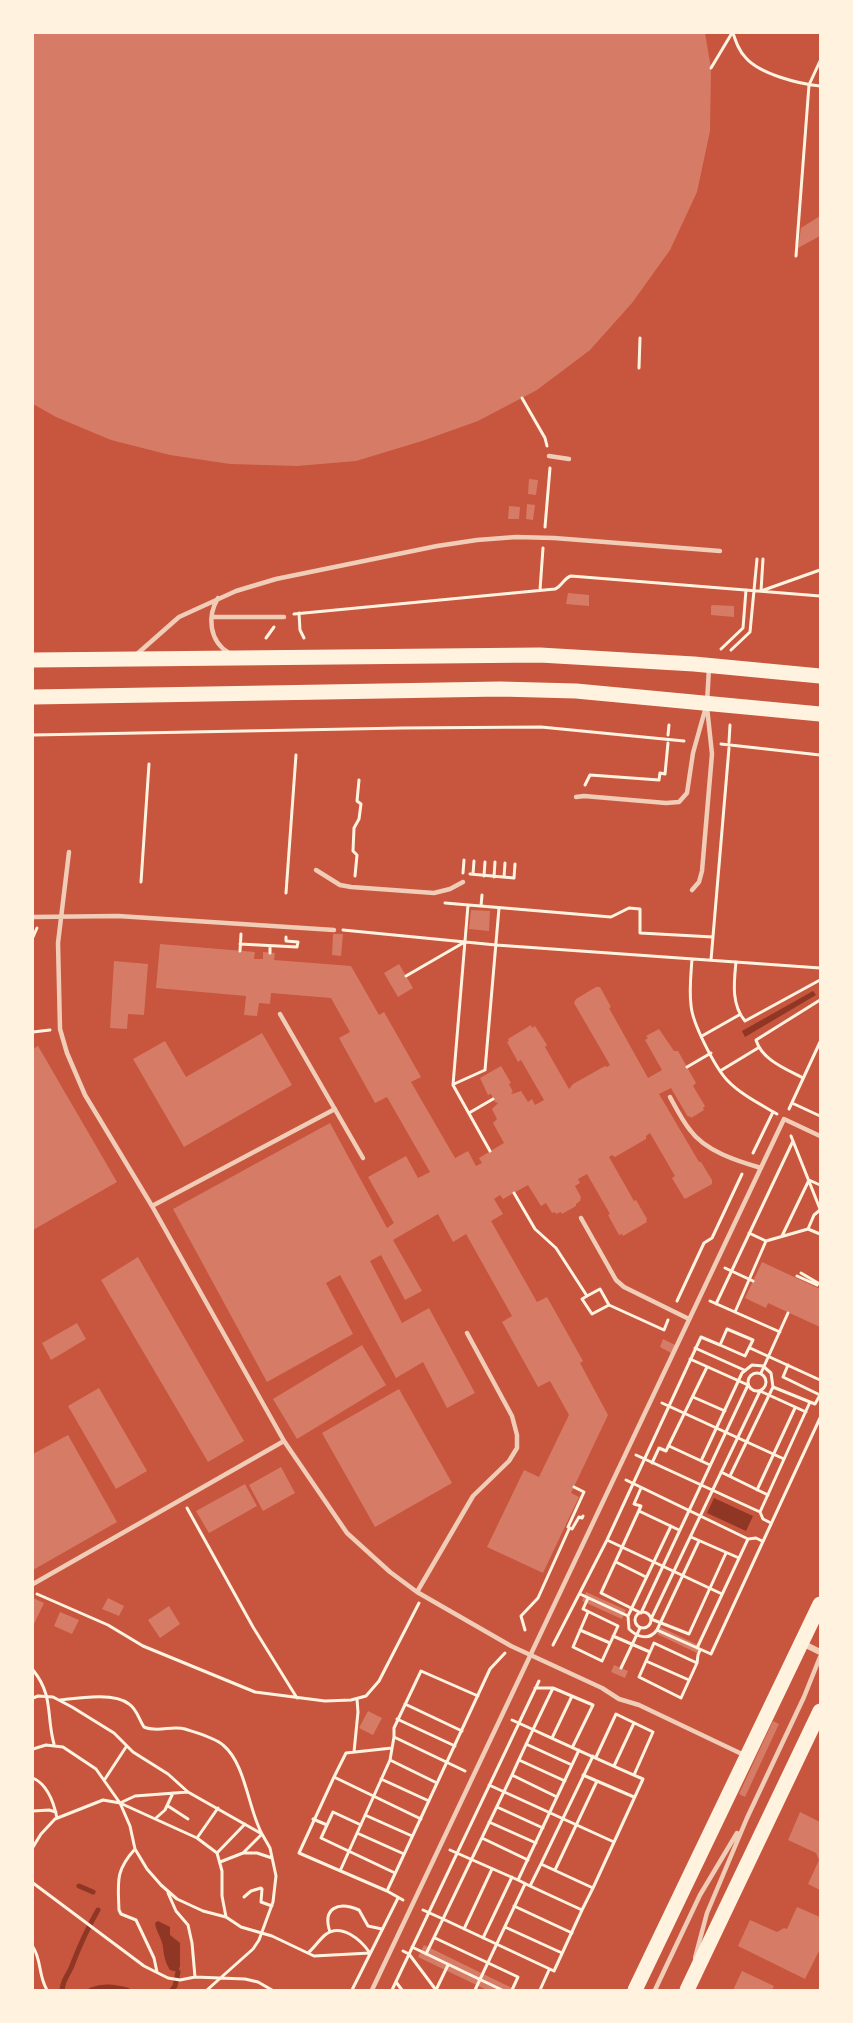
<!DOCTYPE html>
<html>
<head>
<meta charset="utf-8">
<style>
  body { margin:0 }
  #map { position:relative; width:853px; height:2023px; overflow:hidden; background:#c8553d; font-family:"DejaVu Sans",sans-serif }
  canvas { display:block }
  .frame { position:absolute; inset:0; border:34px solid #fff3e0; pointer-events:none }
</style>
</head>
<body>
<div id="map">
<canvas width="853" height="2023"></canvas>
<div class="frame"></div>
</div>
<script>
const g = document.querySelector('canvas').getContext('2d');
g.lineJoin = 'round';
function fillPath(path, color) {
  g.fillStyle = color;
  g.fill(path, 'evenodd');
}
function stroke(path, color, width, dash) {
  g.strokeStyle = color;
  g.lineWidth = width;
  g.lineCap = dash ? 'butt' : 'round';
  g.setLineDash(dash || []);
  g.stroke(path);
}
fillPath(new Path2D(`
  M813,991L816,995L745,1037L742,1031Z
  M714,1498L753,1516L746,1531L707,1513Z
  M158,1921L170,1927V1935L180,1943V1966L178,1972L170,1970C165,1962 164,1956 163,1947C162,1938 156,1932 155,1923Z`), '#8f3625');
stroke(new Path2D(`
  M79,1886L93,1892
  M62,1990C63,1979 67,1977 71,1968C79,1947 87,1929 98,1910
  M91,1990C104,1985 114,1987 127,1990
  M172,1990L175,1986L178,1972`), '#8f3625', 5);
fillPath(new Path2D(`
  M33,33H705L711,68L710,131L697,192L670,250L632,303L590,350L537,390L478,421L422,441L356,461L297,466L230,464L170,455L111,440L56,417L33,404Z
  M820,216V236L798,248L801,228Z
  M529,479L538,480L536,495L528,494Z
  M527,504L535,505L533,520L526,519Z
  M509,506L520,507L519,519H508Z
  M568,593L589,595V606L566,604Z
  M713,605L734,606V617L711,615V606Z
  M471,910L490,911L489,931L469,929Z
  M333,934H343L341,956L332,955Z
  M160,944L255,952L254,959H263V952L275,953L274,960L351,966L379,1015L384,1012L421,1077L411,1082L455,1158L468,1151L476,1166L482,1163L479,1158L504,1143L493,1123L497,1119L492,1109L498,1103L495,1102L491,1094L488,1095L480,1078L501,1066L511,1083L509,1084L513,1092L511,1093L512,1094L521,1091L528,1102L532,1099L535,1105L544,1100L521,1060L518,1062L507,1042L509,1041L508,1039L531,1025L532,1028L535,1026L547,1045L545,1047L569,1089L573,1084L605,1066L607,1067L610,1065L574,1003L576,999L596,987H600L611,1007L609,1008L648,1078L662,1070L645,1040L648,1038L646,1036L659,1029L674,1051H678L696,1083L693,1086L705,1106L703,1108L704,1110L691,1118L690,1116L688,1117L671,1088L659,1094L699,1162H701L712,1180V1184L685,1199L684,1198L672,1178L675,1176L650,1133L646,1136V1139L615,1157L612,1155L609,1157L634,1201L636,1200L647,1219L646,1220L647,1222L623,1236L622,1234L619,1235L608,1215L610,1214L587,1174L578,1179L580,1183L575,1186L581,1197L580,1201L576,1204V1206L562,1214L561,1212L556,1214L555,1212L552,1213L546,1203L541,1206L528,1185L503,1199L500,1195L494,1199L503,1214L491,1221L537,1302L547,1297L583,1361L580,1363L608,1415L571,1493L579,1497L543,1573L487,1547L524,1470L539,1477L569,1415L550,1381L538,1387L502,1322L512,1316L466,1234L453,1242L438,1214L393,1240L422,1291L405,1300L381,1255L370,1261L402,1323L429,1308L475,1393L447,1408L423,1362L396,1378L340,1275L326,1283L353,1334L267,1382L173,1209L330,1123L387,1228L394,1223L368,1177L406,1156L418,1178L430,1172L387,1097L375,1103L339,1038L350,1032L331,998L271,993L270,1004L259,1003L257,1016L244,1015L246,996L156,988Z
  M114,961L148,964L144,1015L128,1014L127,1029L110,1028Z
  M399,964L413,988L398,997L384,973Z
  M262,1033L292,1085L184,1147L133,1059L165,1041L186,1077Z
  M38,1046L117,1182L33,1230V1049Z
  M138,1257L244,1441L208,1462L101,1280Z
  M762,1262L820,1289V1327L768,1303L766,1308L745,1298Z
  M77,1323L86,1339L51,1360L42,1343Z
  M663,1339L675,1345L671,1353L660,1347Z
  M362,1345L386,1385L297,1439L273,1399Z
  M99,1388L147,1471L116,1489L68,1406Z
  M399,1389L452,1483L375,1527L322,1433Z
  M68,1435L117,1522L33,1570V1454Z
  M281,1467L295,1493L263,1511L249,1485Z
  M245,1484L257,1506L209,1533L196,1511Z
  M586,1592L626,1610L622,1619L582,1601Z
  M33,1598L44,1603L33,1626Z
  M108,1598L124,1606L119,1616L102,1609Z
  M169,1606L180,1624L160,1638L148,1620Z
  M60,1612L79,1620L72,1634L54,1626Z
  M660,1627L700,1646L697,1653L657,1634Z
  M614,1665L628,1671L625,1678L611,1672Z
  M368,1711L382,1718L373,1735L359,1728Z
  M773,1721L779,1724L745,1797L739,1794Z
  M800,1812L820,1822V1890L808,1884L819,1860L816,1853L788,1840Z
  M797,1907L820,1917V1949L805,1979L738,1946L750,1920L777,1932L784,1928L787,1929Z
  M424,1945L516,1990H487L418,1957Z
  M742,1971L774,1986L772,1990H733Z`), '#d67c66');
stroke(new Path2D(`
  M733,33C736,42 739,51 746,58C760,74 799,84 820,86
  M711,68L732,33
  M796,256L809,85L820,61
  M639,368L640,338
  M522,398L545,438L547,446
  M545,527L550,468
  M763,559L761,591L820,570
  M540,590L543,548
  M299,613L300,630L304,638
  M294,614L555,589C562,586 564,578 571,576L820,596
  M266,638L274,627
  M721,649L743,628L746,590
  M731,650L750,632L757,559
  M33,735L403,728L541,727L684,741
  M668,735L669,725
  M729,742L730,725
  M721,744L820,755
  M585,785L590,775L659,780L660,773L665,774L668,743
  M463,873L464,860
  M470,874L514,878L515,864
  M473,874L474,861
  M355,876L357,855L353,851L354,828L359,819L361,804L357,801L359,780
  M484,876L485,862
  M494,877L495,862
  M504,877L505,863
  M141,882L149,764
  M286,893L296,755
  M445,903L611,917L629,908L640,909V933L713,937
  M468,905L453,1085L490,1151
  M481,906L482,895
  M343,930L496,945L820,968
  M33,937L37,928
  M240,944L297,947L298,942L286,941V937
  M240,951L241,934
  M270,953V946
  M692,959C691,974 689,990 691,1005C692,1023 715,1067 727,1080C740,1094 760,1104 777,1114
  M711,960L729,748
  M736,962C734,982 731,1004 745,1021L820,980
  M406,976L463,943
  M33,1032L50,1030
  M702,1036L739,1015
  M687,1067L711,1053
  M720,1071L758,1048
  M803,1078C786,1069 762,1060 756,1040L820,1000
  M454,1084L485,1070L499,908
  M792,1103L820,1116
  M789,1109L820,1042
  M469,1113L493,1099
  M791,1136L820,1209
  M753,1153L773,1112
  M514,1193L535,1229L556,1248L587,1296L582,1299L592,1314L609,1305L664,1330L668,1320
  M808,1229L814,1215L820,1210
  M749,1233L766,1241L808,1229L820,1234
  M782,1236L809,1180L820,1185
  M725,1268L753,1281
  M797,1276L817,1285L818,1283L801,1273
  M587,1296L600,1289L609,1305
  M677,1301L704,1243L712,1238L742,1174
  M710,1301L780,1332
  M716,1304L793,1141
  M735,1312L766,1241
  M727,1329L753,1340L745,1356L720,1345Z
  M695,1348L744,1370
  M750,1348L820,1380
  M788,1365L783,1377L820,1395
  M748 1382a9 9 0 1 1 18 0a9 9 0 1 1-18 0Z
  M761,1373L788,1313
  M693,1397L725,1411
  M810,1402L815,1404L820,1395
  M662,1403L784,1459
  M669,1446L710,1465
  M636,1455L760,1512L763,1519L771,1523
  M701,1461L742,1373L752,1365L763,1366L771,1373L773,1387L730,1476
  M652,1463L659,1448L666,1451L707,1367
  M721,1472L768,1495
  M626,1480L748,1539L756,1538L762,1541
  M574,1487L584,1492L568,1527L572,1529L579,1517L582,1518L583,1516
  M641,1488L634,1504L641,1506L601,1593L641,1613L748,1385L690,1359
  M757,1490L795,1408
  M187,1508L253,1627L297,1698
  M639,1511L679,1530
  M760,1512L810,1402L773,1387
  M671,1526L628,1616L629,1629C637,1637 649,1641 657,1630L699,1541
  M691,1537L739,1558
  M607,1540L722,1594
  M726,1553L689,1634L651,1619L760,1391L806,1412
  M616,1562L646,1577
  M37,1594L108,1625L143,1646L255,1692L325,1701L351,1700L366,1696L379,1681L419,1603
  M580,1594L628,1616
  M635 1620a8 8 0 1 1 16 0a8 8 0 1 1-16 0Z
  M588,1612L573,1647L602,1661L618,1626L583,1609L588,1598
  M525,1630L521,1616L538,1598L569,1529
  M580,1630L610,1643
  M657,1630L711,1654L820,1418
  M613,1636L650,1652
  M553,1645L607,1540L701,1337L720,1345
  M697,1648L748,1539
  M646,1661L689,1680
  M697,1663L654,1643L639,1677L681,1698L697,1663L698,1655L700,1650
  M621,1668L640,1628
  M33,1670C54,1696 46,1716 54,1744
  M535,1688H553L593,1705L573,1746
  M33,1698L38,1696L53,1697L72,1707L114,1733L133,1752L168,1774L188,1792
  M60,1700C78,1698 114,1692 129,1704C137,1709 139,1720 144,1727C158,1733 172,1725 185,1729C197,1733 214,1737 223,1745C246,1764 248,1809 262,1834L243,1853L220,1862
  M405,1704L462,1731
  M397,1719L455,1746
  M512,1720C556,1740 599,1760 643,1779L593,1888L541,1864L530,1886L582,1910L554,1971L443,1919L512,1775C525,1746 539,1717 553,1688
  M552,1738L572,1696
  M526,1744L572,1765
  M392,1748L346,1753L334,1777L421,1819
  M33,1749L46,1745L63,1747L96,1769L120,1803L130,1826L135,1849L147,1869L161,1885L177,1899L203,1911L226,1917L241,1927L272,1936L314,1956L370,1953C361,1940 341,1922 325,1935C319,1940 314,1948 308,1953
  M354,1752L358,1712L357,1699
  M596,1757L616,1714L653,1732L634,1775
  M390,1760L437,1783
  M519,1760L565,1781
  M614,1766L634,1723
  M465,1771L394,1737V1728L421,1671L478,1696
  M512,1775L557,1797
  M583,1775L634,1797
  M334,1777L299,1853L387,1891L403,1900
  M33,1778C48,1785 54,1803 57,1818
  M105,1779L126,1747
  M381,1779L429,1801
  M489,1785L614,1842
  M120,1803L135,1796L188,1792L262,1834L270,1848L276,1876L273,1902L259,1940L253,1949L207,1990
  M168,1806L188,1819
  M497,1807L543,1828
  M33,1811L49,1810L56,1812
  M365,1815L412,1836
  M156,1818L165,1810L173,1793
  M313,1819L327,1825
  M489,1822L536,1843
  M361,1825L333,1812L321,1838L395,1873
  M357,1833L404,1854
  M197,1838L218,1808
  M482,1838L528,1860
  M33,1847L41,1834L55,1819L103,1800L120,1803L197,1838L217,1853L222,1871V1896L226,1917
  M135,1849C115,1871 118,1882 119,1910L121,1914L136,1920L154,1958L157,1972
  M450,1850L518,1880
  M217,1853L245,1824
  M243,1853H257L272,1858
  M541,1864L593,1756
  M555,1870L597,1781
  M340,1871L390,1760L394,1737
  M33,1883L144,1966L168,1978L180,1980L195,1977L245,1979L258,1982L272,1990
  M530,1886L518,1880L579,1750
  M387,1891L490,1669L505,1653
  M168,1893L176,1911L188,1925L192,1943L195,1977
  M244,1897L251,1891L261,1888L262,1889L261,1902L272,1906
  M514,1906L572,1933
  M423,1910L443,1919L426,1954
  M582,1910L593,1888
  M505,1927L562,1953
  M464,1929L492,1869
  M330,1932C322,1908 338,1901 359,1910L368,1926L382,1929
  M435,1938L518,1977L512,1990
  M483,1938L512,1877
  M33,1947C42,1961 38,1975 47,1990
  M412,1947L502,1990
  M403,1951L409,1954L436,1990
  M396,1982L402,1990
  M352,1990L398,1898
  M392,1990L539,1681
  M436,1990L448,1965
  M475,1990L525,1884
  M540,1990L549,1970`), '#fff3e0', 3);
stroke(new Path2D(`
  M549,456L569,459
  M218,598C207,616 209,641 229,653
  M212,617H284
  M137,654L179,617L236,591L276,579L437,546L477,540L516,537L554,538L720,551
  M576,797L584,796L666,803L679,802L687,793L693,753L707,703L709,668
  M69,852L58,943L60,1029L67,1053L85,1095L152,1206L284,1441L347,1533L390,1572L417,1592L511,1646L602,1688L619,1699L639,1705L744,1755
  M316,870L340,885L351,887L434,893L450,889L463,882
  M692,890L699,882L702,871L712,754L707,707
  M33,917L118,916L334,930
  M280,1014L363,1158
  M670,1097C676,1108 682,1120 690,1130C705,1151 737,1161 761,1168
  M152,1206L335,1109
  M581,1218L616,1280L624,1287L689,1319
  M33,1584L284,1441
  M417,1592L473,1496L509,1461L517,1448V1435L512,1416L467,1333
  M695,1958L707,1913L747,1818L804,1697L820,1657
  M372,1990L784,1119L820,1136
  M655,1990L700,1895L737,1833`), '#f1ccb7', 4.5);
stroke(new Path2D(`
  M802,1643L820,1652`), '#f1ccb7', 6);
stroke(new Path2D(`
  M33,660L540,655L694,664L820,676
  M33,697L500,689L576,691L820,714
  M635,1990L820,1604
  M687,1990L820,1711`), '#fff3e0', 15);
</script>
</body>
</html>
